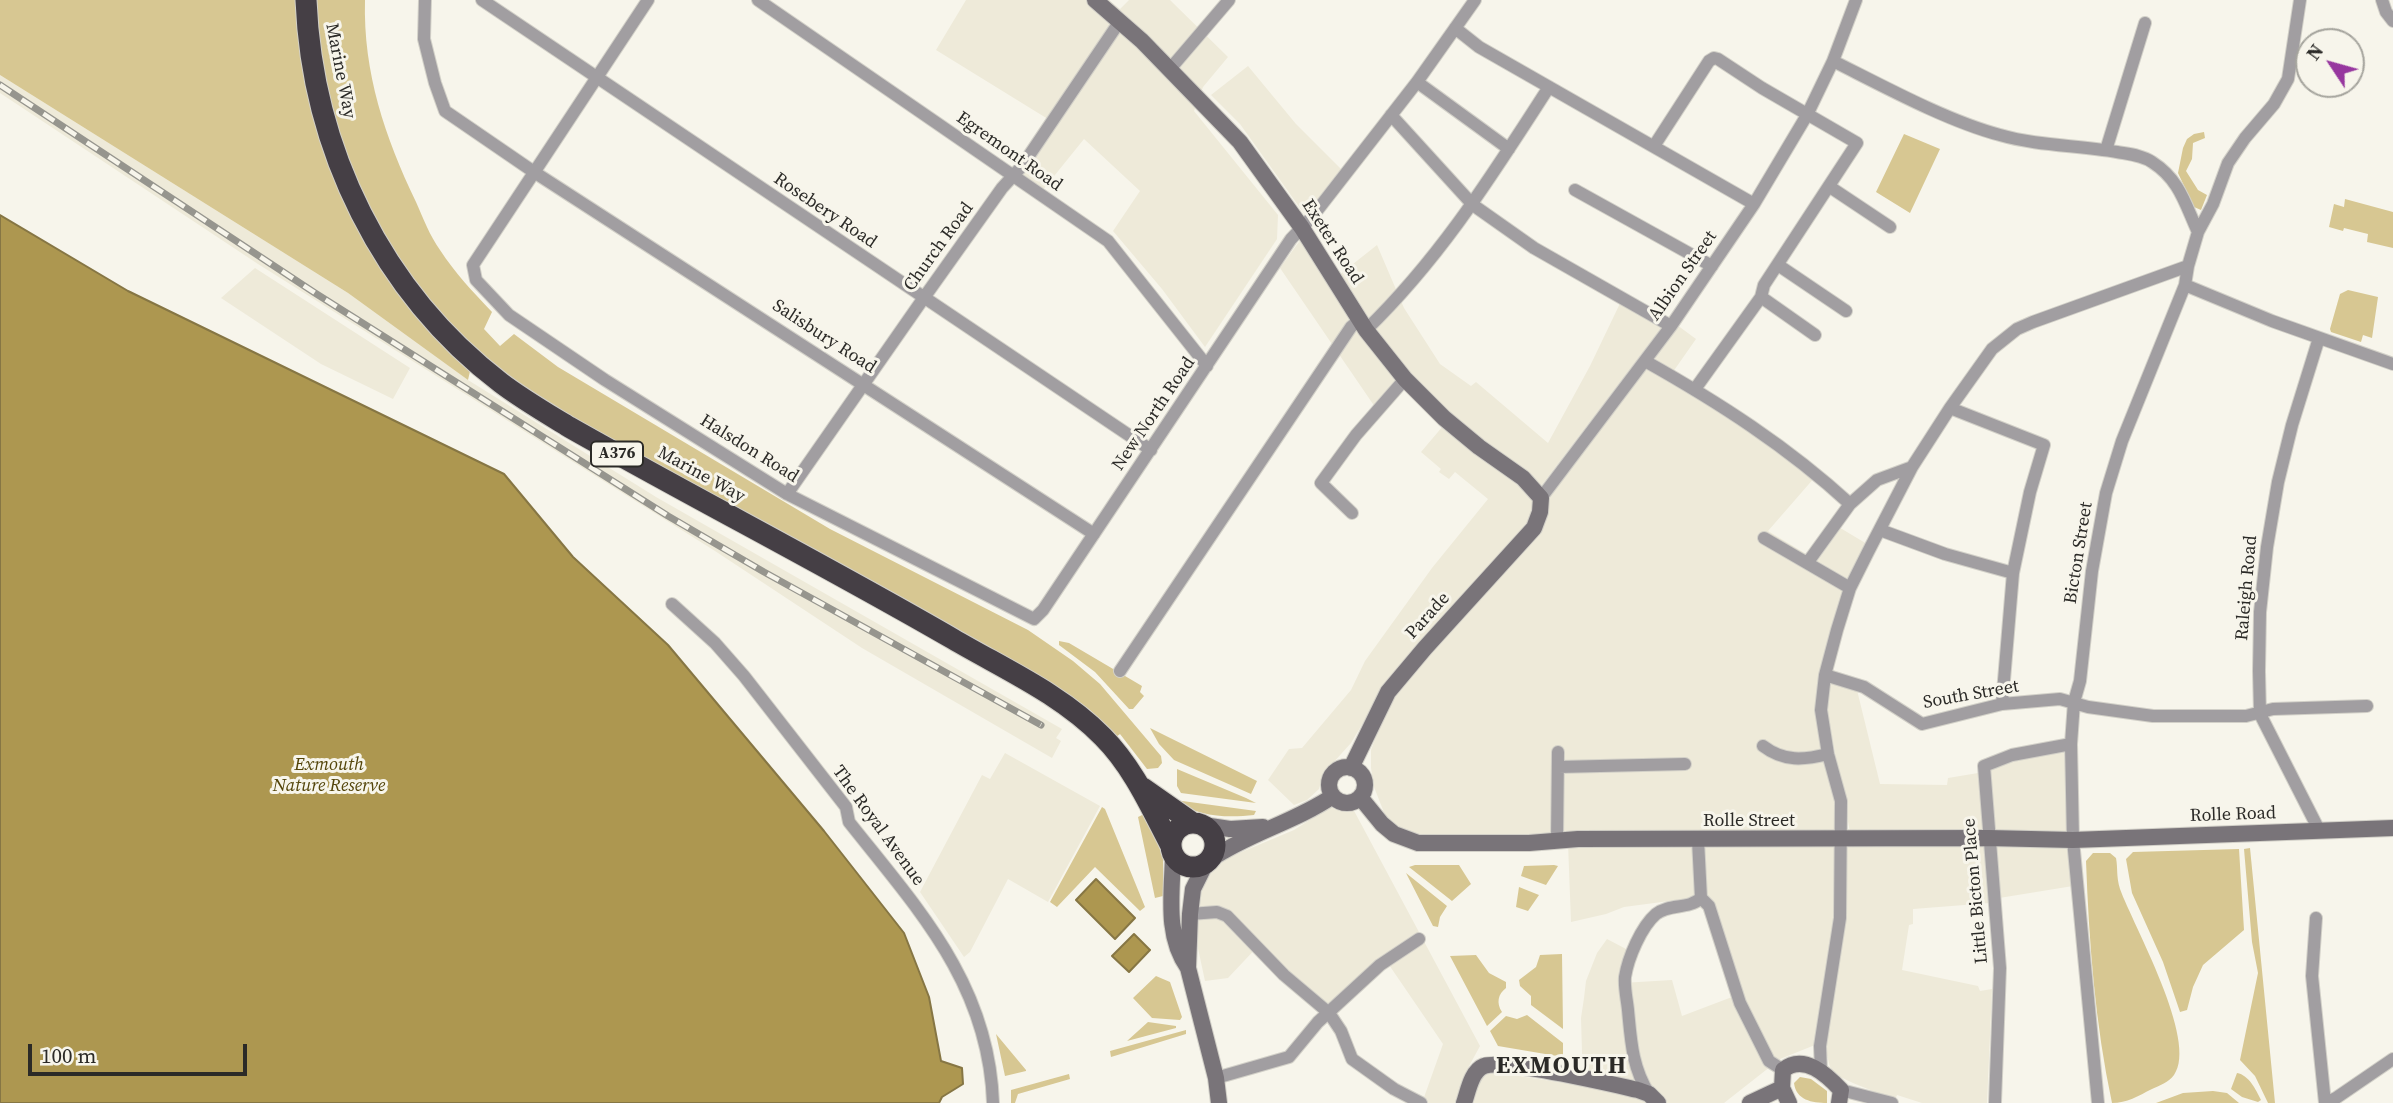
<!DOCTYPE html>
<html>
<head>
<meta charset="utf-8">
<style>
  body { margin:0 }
  #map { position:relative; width:2393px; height:1103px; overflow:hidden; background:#f7f5eb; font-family:"Source Serif 4",serif }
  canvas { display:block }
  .north { position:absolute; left:2295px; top:28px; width:70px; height:70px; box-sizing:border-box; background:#f7f5eb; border:2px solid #a5a49d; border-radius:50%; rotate:306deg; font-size:19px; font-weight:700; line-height:28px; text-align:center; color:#2b2a27 }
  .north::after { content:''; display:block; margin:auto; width:24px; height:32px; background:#97379f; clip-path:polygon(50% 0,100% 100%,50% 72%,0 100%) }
  .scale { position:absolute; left:28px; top:1044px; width:219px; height:32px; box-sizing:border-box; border:4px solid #2b2a27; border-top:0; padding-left:9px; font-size:21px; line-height:24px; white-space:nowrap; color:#2b2a27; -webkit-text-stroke:5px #f7f5eb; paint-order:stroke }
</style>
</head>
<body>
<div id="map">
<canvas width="2393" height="1103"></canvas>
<div class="north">N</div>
<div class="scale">100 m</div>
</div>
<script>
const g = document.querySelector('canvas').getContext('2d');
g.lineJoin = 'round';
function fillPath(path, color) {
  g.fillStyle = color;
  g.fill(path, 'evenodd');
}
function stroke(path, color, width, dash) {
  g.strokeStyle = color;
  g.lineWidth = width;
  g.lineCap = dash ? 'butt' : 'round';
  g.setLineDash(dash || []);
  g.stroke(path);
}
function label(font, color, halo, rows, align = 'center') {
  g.font = font + ' "Source Serif 4",serif';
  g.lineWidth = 6;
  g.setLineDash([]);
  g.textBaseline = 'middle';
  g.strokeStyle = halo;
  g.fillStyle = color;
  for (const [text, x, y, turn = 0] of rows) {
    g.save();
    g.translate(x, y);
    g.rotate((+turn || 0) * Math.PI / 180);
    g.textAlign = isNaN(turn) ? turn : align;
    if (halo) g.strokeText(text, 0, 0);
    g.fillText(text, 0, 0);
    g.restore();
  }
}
fillPath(new Path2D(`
  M966,0H1109L1120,9L1129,0H1170L1228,57L1203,87L1194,111L1278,215L1277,239L1205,347L1162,289L1113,231L1140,191L1084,139L1042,191L1020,176L1056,124L936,50Z
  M1248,66L1296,124L1342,170L1305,215L1240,124L1211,95Z
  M0,75L348,293L468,380L656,497L1062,729L1056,738L1061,741L1052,758L862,648L715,551L258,264L0,93Z
  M1301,239L1329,283L1377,245L1404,308L1440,364L1471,386L1476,382L1548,443L1590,366L1625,293L1668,319L1541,486L1530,521L1391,676L1351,743L1323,774L1319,789L1307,800L1294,805L1268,780L1289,749L1302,748L1351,690L1365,661L1432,568L1488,499L1455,472L1449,479L1439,472L1441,469L1421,452L1443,426L1401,383L1375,407L1280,268Z
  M255,268L410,368L393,399L321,364L221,298Z
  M1677,325L1696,339L1668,379L1711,402L1815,477L1768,531L1813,558L1837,526L1867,544L1815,708L1834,787L1837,811L1835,835L1439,838L1407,832L1394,825L1385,815L1374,787L1371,768V750L1390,698L1545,507L1551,490Z
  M1828,682L1856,686L1880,784L1947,785L1948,778L1978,773L1985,767L2064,748L2070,832H1850L1826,705Z
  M1005,753L1100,806L1048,902L1008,879L970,952L964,957L920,892L982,775L990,779Z
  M1330,807H1352L1480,1046L1468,1068L1456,1103H1422L1443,1044L1385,959L1327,1005L1302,985L1260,944L1228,978L1205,981L1196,939V897L1213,864L1294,830Z
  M1568,843L1836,845V917L1815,1045L1780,1059L1724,1103H1472L1479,1079L1487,1071L1583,1086L1581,1018L1584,998L1586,981L1597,953L1607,939L1628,950L1622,983L1672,980L1682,1016L1732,997L1707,896L1624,907L1606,914L1571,922Z
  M1846,845L2069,846L2073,886L1993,899L1990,903L1913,909V924L1909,925L1902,970L1978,986L1980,991L1992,989L1987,1103H1922L1897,1095L1895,1100L1853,1083L1836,1075L1830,1067L1824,1043Z`), '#eeead9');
fillPath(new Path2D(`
  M0,0H301L332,169L471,367L468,380L348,293L0,75Z
  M317,0H365C363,73 385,137 416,202C423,218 430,236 440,250C455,273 473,292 492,312L484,329L500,346L514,334L558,367L830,529L1028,630L1073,661L1100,684L1161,756L1162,763L1158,768L1147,769L1120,734L1116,737L1090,710L1063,691L569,420L478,355L424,296L384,238L350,172L330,110L317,29Z
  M2204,132L2205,138L2193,143L2192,159L2186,171L2198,190L2207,195L2201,210L2194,207L2178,173L2183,148L2187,139L2194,134Z
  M1904,134L1940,149L1910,213L1876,192Z
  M2345,199L2393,212V248L2367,242L2368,234L2344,228L2343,231L2329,227L2334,204L2344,207Z
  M2348,290L2378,297L2372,338L2363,335L2361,342L2331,332L2330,329L2340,294Z
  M1059,641L1069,643L1142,686L1140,692L1144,696L1133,709H1129L1095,672L1059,645Z
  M1150,728L1257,781L1251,794L1174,760L1159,744Z
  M1177,769L1246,798L1256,803L1181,793L1177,786Z
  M1175,800L1256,811L1254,815C1227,818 1197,817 1175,800Z
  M1102,807L1105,809L1145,907L1140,911L1095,867L1057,907L1050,902Z
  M1144,814L1163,856V896L1155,898L1138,817Z
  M2250,848L2275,1103H2268L2255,1076L2240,1060L2258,973L2252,942L2244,849Z
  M2239,849L2244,930L2203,965L2193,987L2187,1010L2180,1012L2163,962L2132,893L2126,859L2133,852Z
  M2093,853H2110L2116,858C2118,868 2116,876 2120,889C2133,925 2199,1041 2174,1075C2169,1082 2159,1086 2152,1089C2138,1096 2127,1103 2112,1103C2095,1024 2089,942 2086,861Z
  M1415,865H1459L1471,884L1452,901L1409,867Z
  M1554,865L1558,866L1546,885L1521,876L1524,866Z
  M1406,873L1447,906L1440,917L1438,927L1433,926Z
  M1519,887L1539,895L1528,911L1516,907Z
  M1562,954L1563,1029L1531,1005V996L1520,986L1519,980L1536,967L1540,955Z
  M1476,955L1489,973L1506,982V988C1498,994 1496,1003 1502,1012L1487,1026L1450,956Z
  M1156,976L1170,982L1182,1017L1180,1020L1152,1018L1133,998Z
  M1527,1015L1563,1043V1057L1498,1046L1490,1031L1506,1016L1517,1019Z
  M1148,1022L1176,1026V1028L1127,1041Z
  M1186,1030V1034L1111,1057L1110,1051Z
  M996,1034L1026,1070V1071L1005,1076Z
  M2237,1073C2249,1075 2256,1090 2261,1100L2258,1102L2242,1097L2231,1089Z
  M1069,1074L1070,1079L1018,1094L1015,1103H1011V1090Z
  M1800,1077L1811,1079L1827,1091V1103C1812,1103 1796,1100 1794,1083Z
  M2213,1091L2227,1093L2239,1103H2156L2183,1093Z`), '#d7c792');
const water = new Path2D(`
  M0,215L128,291L504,474L573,557L668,645L824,831L904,933L929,997L941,1061L962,1068L963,1084L942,1097L939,1103H0Z
  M1096,879L1135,918L1115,939L1076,900Z
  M1134,934L1150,950L1129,972L1112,956Z`);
fillPath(water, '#ad9750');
stroke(water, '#867644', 2);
const street = new Path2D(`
  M425,0L424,39L435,83L445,111L534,172L1094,534
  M482,0L1151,450
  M648,0L473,265L476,280L509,315L605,380L787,494L1034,619L1043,610L1291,239L1312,217L1417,82L1475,0
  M758,0L1108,241L1207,366
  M2382,0L2386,12L2393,21
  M1455,28L1479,47L1754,204
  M1833,61C1883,86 1947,121 2000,135C2038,146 2078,145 2117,152C2128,154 2142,155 2152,162C2180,180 2185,204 2198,232
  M1170,69L1229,0
  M1417,82L1509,149
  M1391,115L1473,205L1534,248L1671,326
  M1654,146L1709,61L1714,58L1718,59L1762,88L1857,143L1764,285L1761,297L1695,389
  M2106,150L2145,23
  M1830,187L1890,227
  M1575,190L1712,266
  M1778,265L1846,311
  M2185,285L2272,321L2393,364
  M1761,297L1815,335
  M1366,330C1442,256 1492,175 1549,87
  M2319,338L2292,425L2278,482L2267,547L2260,612L2259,671L2260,714L2320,832
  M1645,361C1718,402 1788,447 1850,504L1877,480L1912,467
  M1950,408L2044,445L2030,492L2013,573L2002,704
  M787,494L923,299L1002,188L1022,166L1120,21
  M1541,498L1671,326L1754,204L1807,115L1833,61L1856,0
  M1352,513L1321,483L1356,435L1405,379
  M1880,530L1945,554L2013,573
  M1764,538L1850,588
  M1808,562L1850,504
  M672,604L715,643L744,676L846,807L849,822C918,909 989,984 993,1103
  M1120,671L1351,327L1359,320
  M1825,675L1864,687L1922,724L2002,704L2060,699L2088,707L2153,716H2246L2273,709L2367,706
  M1763,746C1784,762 1804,760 1828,754
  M1558,767L1685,764
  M1698,840L1701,898L1709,906L1740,1003L1769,1061L1783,1070
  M1557,841L1558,752
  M1190,914L1217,912L1227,916L1284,975L1329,1013L1341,1031L1352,1059L1394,1089L1421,1103
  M2316,918L2312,976L2325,1103
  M1821,1071L1820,1046L1840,918L1841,801L1828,754L1821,710L1825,675L1837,630L1850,588L1868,552L1912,467L1950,408L1992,349L2017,329L2033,322L2188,266
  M1216,1078L1289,1057L1318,1022L1380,965L1419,939
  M1841,1090L1892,1103
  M1649,1094C1632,1067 1631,1041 1628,1010C1627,1000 1624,987 1625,977C1628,958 1641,927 1656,914C1670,903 1688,910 1701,898
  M1995,1103L2000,968L1984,766L2012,755L2071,744
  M2098,1103L2073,840L2071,744L2074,702L2080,681L2092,571L2106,493L2122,441L2185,285L2188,266L2198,232L2213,204L2228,163L2245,138L2274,104L2288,79L2300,0
  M2325,1103L2336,1098L2393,1059`);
const secondary = new Path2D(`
  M1095,0L1142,41L1240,142L1302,228L1366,330L1405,379L1444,418L1479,447L1523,478L1541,498L1540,512L1534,528L1425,648L1388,692L1351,768
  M1329 785a18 18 0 1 1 36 0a18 18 0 1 1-36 0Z
  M1360,797L1382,824L1394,834L1418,843H1529L1578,839L1988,838L2073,840L2393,828
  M1203,825L1230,829L1263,827
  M1173,856C1172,894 1165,936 1188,968
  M1211,859C1249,833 1295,822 1333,796
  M1205,865L1193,889L1190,914L1188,968L1216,1078L1219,1103
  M1464,1103C1468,1092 1471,1071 1484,1066C1505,1059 1611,1084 1638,1090L1649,1094L1658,1103
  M1750,1103L1782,1088
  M1789,1103L1782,1088L1783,1070C1804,1053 1827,1075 1841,1090L1839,1103`);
const highway = new Path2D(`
  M306,0C312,149 382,292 501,383C522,399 546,413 569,427C696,499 827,566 953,639C1004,669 1061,694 1103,737C1133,767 1151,808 1170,844
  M1143,788L1193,823
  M1171 845a22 22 0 1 1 44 0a22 22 0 1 1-44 0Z`);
stroke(street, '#d2d0c8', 14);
stroke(secondary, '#d2d0c8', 18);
stroke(highway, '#d2d0c8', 23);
stroke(street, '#a19ea1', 12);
stroke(secondary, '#797479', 16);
stroke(highway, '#453f45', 21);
const rail = new Path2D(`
  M0,85L315,293L668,516L764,572L1041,725`);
stroke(rail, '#96958e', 7);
stroke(rail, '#f7f5eb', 4.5, [13]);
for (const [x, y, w] of [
  [617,454,52]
]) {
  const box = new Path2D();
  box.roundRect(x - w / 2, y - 12.5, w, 25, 5);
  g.fillStyle = '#f7f5eb';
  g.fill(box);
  stroke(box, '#2b2a27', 2);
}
label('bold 16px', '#2b2a27', null, [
  ["A376",617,454]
]);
label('18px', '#2b2a27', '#f7f5eb', [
  ["Marine Way",340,71,79],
  ["Egremont Road",1009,152,35],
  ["Rosebery Road",825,211,34],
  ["Exeter Road",1332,242,57],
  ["Church Road",939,247,-54],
  ["Albion Street",1683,276,-55],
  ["Salisbury Road",824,337,33],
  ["New North Road",1154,414,-56],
  ["Halsdon Road",749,449,32],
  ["Marine Way",701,475,29],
  ["Bicton Street",2079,553,-81],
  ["Raleigh Road",2247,588,-85],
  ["Parade",1428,616,-48],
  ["South Street",1971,695,-10],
  ["Rolle Road",2233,815,-2],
  ["Rolle Street",1749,821],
  ["The Royal Avenue",878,826,54],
  ["Little Bicton Place",1976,891,-95]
]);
label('italic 18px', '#534409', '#f7f5eb', [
  ["Exmouth",329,765],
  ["Nature Reserve",329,786]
]);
g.letterSpacing = '2px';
label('bold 24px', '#2b2a27', '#f7f5eb', [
  ["EXMOUTH",1562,1067]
]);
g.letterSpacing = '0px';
</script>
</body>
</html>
